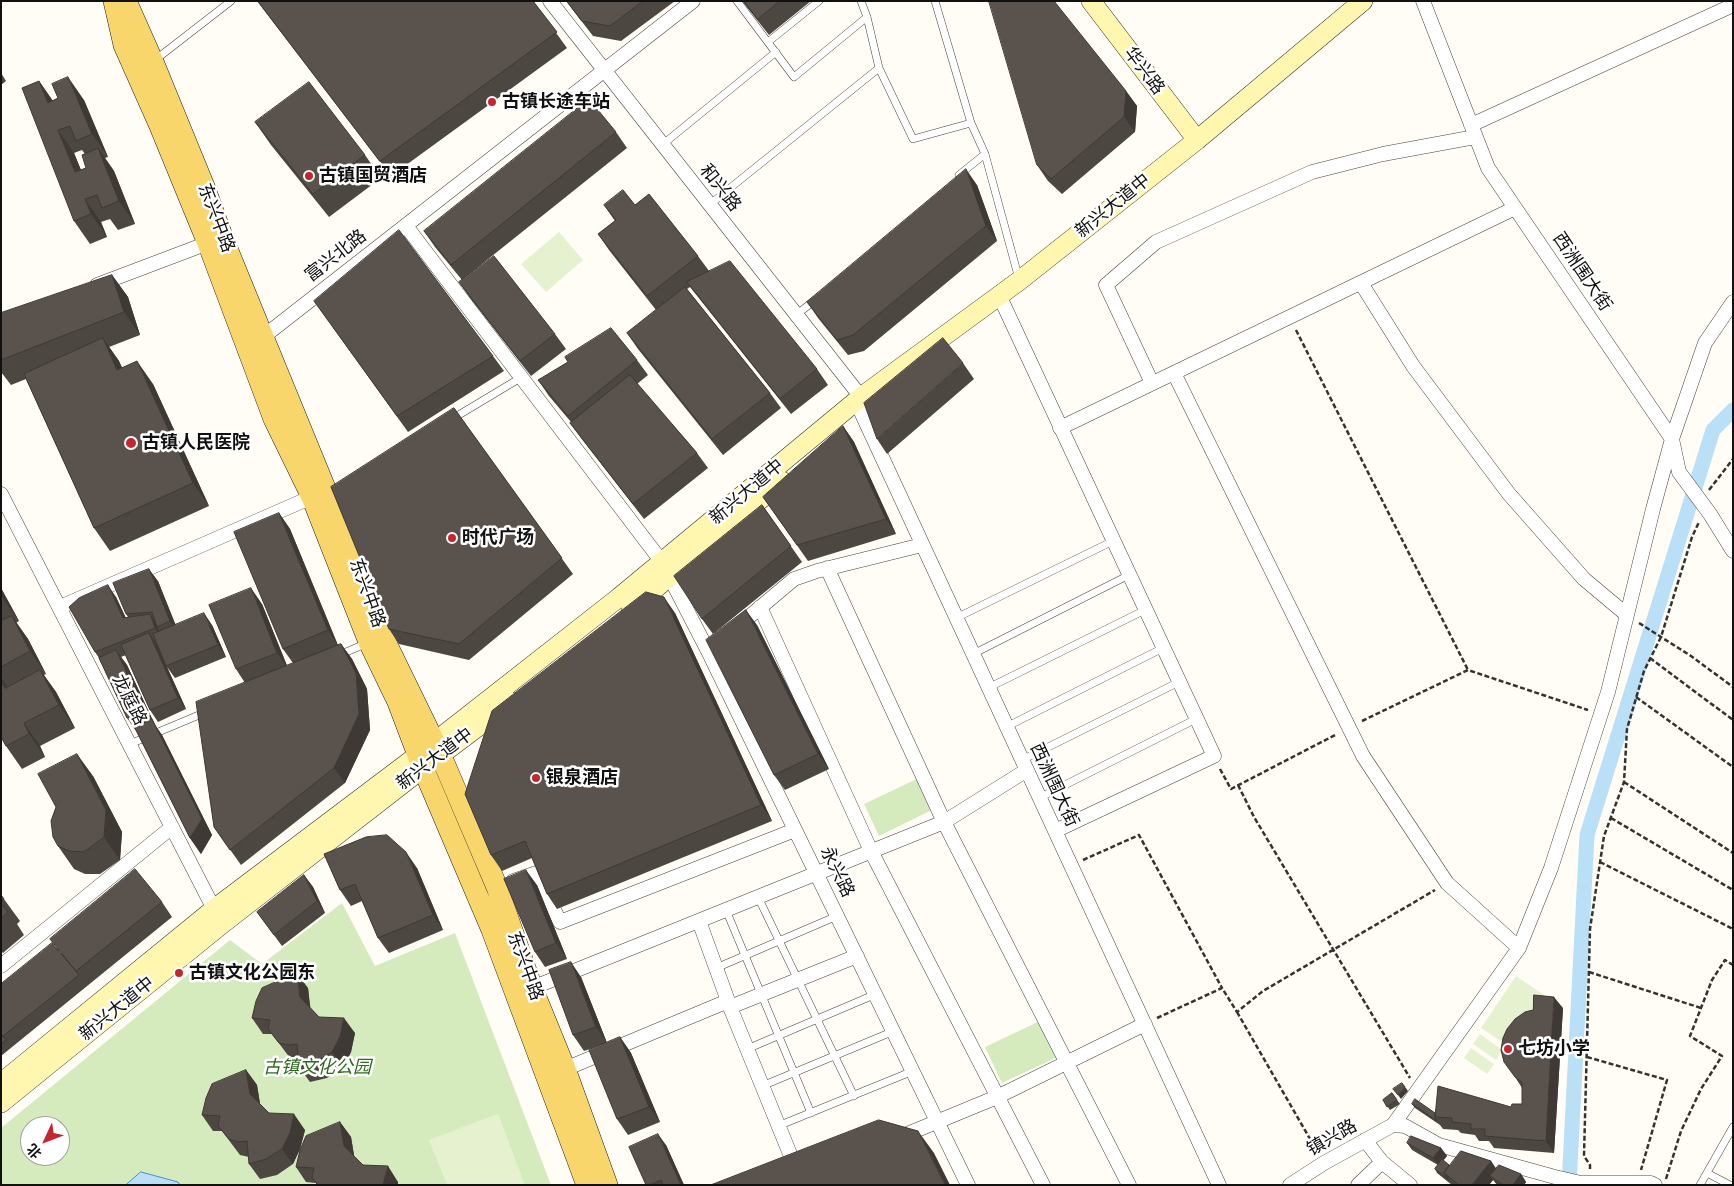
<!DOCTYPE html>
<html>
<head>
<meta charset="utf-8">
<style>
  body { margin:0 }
  #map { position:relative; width:1734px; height:1186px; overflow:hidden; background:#fffdf5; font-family:"Zilla Slab","Noto Sans SC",serif }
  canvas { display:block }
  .frame { position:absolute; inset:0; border:2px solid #111; pointer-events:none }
  .north { position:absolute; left:20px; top:1116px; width:50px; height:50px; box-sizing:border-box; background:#fff; border:1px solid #a0a0a0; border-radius:50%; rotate:227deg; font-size:14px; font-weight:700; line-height:20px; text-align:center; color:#111 }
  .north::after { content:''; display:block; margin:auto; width:18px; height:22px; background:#c4262e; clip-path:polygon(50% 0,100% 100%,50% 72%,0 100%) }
</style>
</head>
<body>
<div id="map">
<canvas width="1734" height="1186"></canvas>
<div class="frame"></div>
<div class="north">北</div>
</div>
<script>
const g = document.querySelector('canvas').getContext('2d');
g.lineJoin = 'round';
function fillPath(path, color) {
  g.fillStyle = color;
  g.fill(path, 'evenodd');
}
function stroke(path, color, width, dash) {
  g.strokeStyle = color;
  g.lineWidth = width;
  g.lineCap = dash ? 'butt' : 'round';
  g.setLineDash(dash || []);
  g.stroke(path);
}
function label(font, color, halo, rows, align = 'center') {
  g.font = font + ' "Zilla Slab","Noto Sans SC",serif';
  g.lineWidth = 5;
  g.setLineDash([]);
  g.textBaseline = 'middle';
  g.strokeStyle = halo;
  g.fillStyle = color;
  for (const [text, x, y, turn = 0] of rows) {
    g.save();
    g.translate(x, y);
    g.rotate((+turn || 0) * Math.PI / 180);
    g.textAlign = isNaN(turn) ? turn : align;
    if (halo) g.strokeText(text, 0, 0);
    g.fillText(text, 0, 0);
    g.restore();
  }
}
fillPath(new Path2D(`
  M923,776L938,807L879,836L864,804Z
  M342,903L375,966L455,933L551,1185H1V1128L230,940L262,964ZM30,1126H60V1156H30Z
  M1042,1020L1060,1056L1002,1083L985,1047Z`), '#d5ebbd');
fillPath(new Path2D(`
  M559,232L583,260L546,292L521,264Z
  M1516,976L1544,995L1509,1047L1481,1028Z
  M1480,1034L1502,1050L1496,1060L1473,1044Z
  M1471,1048L1494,1064L1487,1074L1464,1058Z
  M498,1114L525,1185H447L429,1140Z`), '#e6f2cf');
const water = new Path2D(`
  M141,1172L178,1182L180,1185H126Z`);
fillPath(water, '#b9e0f7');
stroke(water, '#3f96cf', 1);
stroke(new Path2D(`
  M1569,1185L1587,835L1713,430L1733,410`), '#b9e0f7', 15);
const lane = new Path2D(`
  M737,1L794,77L867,17
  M861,1L867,17L879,68L913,139L971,123
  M935,1L971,123L985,154L1019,279
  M768,42L819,1
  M155,60L231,1
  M662,145L776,52
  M959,175L985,154
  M709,205L879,68
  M796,315L815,300
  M452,419L522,377
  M956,618L1113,541
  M973,654L1129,575
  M337,656L367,643
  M988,688L1145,610
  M1006,727L1163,648
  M130,744L206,712
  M1022,760L1179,682
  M1039,798L1196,719
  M758,897L854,1096
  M726,910L811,1113
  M716,968L837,916
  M747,1049L876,994
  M762,1086L894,1031
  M778,1126L913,1071
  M1707,1173L1730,1185
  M1700,1185L1733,1127`);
const street = new Path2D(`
  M550,1L861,397
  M1423,1L1488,168L1672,439L1679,472L1710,514L1733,551
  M1471,125L1729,7
  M406,226L662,562L708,651L968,1185
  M1361,283L1413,366L1509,494L1584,579L1627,615
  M97,285L208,243
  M999,295L1214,756L1055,831
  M263,337L693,1
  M1174,373L1363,756L1447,883L1519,948
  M1152,383L1106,285L1156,242L1312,172L1383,154L1475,137
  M856,401L1219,1185
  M1060,428L1515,208
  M1,494L218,917
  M827,568L944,822L1129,1185
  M60,607L312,497
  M760,607L871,851L1043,1185
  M737,627L794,579L817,571L922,545
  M513,881L536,873L560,922L795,830
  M699,921L728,1001
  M1,966L172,827
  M532,988L944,822L1027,770
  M730,1007L797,1171
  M565,1069L728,1001L730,1007L857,956
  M1393,1125L1405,1126L1439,1145L1555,1177L1581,1183H1651L1655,1185
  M900,1137L997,1097L1145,1024
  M1365,1140L1382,1162L1410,1185
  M1290,1185L1324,1163L1393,1125L1519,948L1551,868L1608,692L1653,509L1672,439L1705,343L1733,302
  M1358,1185L1382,1162`);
const secondary = new Path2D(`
  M1091,1L1197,140
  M631,609L782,481
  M1,1083L214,909L418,755L617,599L861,397L1019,281L1197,140L1363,1
  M1,1103L222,924L423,768L511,702`);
const primary = new Path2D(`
  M114,1L124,45L160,126L208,243L274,419L312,497L369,642L398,702L423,768L492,930L587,1185
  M126,1L153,62L205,189L223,239L263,337L347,542L384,639L441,756L497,887L532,988L565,1069L607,1185`);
stroke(lane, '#444', 8);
stroke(street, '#444', 15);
stroke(secondary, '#333', 20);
stroke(primary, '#222', 22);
stroke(new Path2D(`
  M1296,330L1468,670
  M1709,490L1733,459
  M1639,623L1691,656L1733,687
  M1650,658L1733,720
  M1636,697L1733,767
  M1362,721L1468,670L1588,710
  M1220,769L1231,789L1337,734
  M1624,782L1733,853
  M1238,785L1254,817L1410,1078
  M1611,818L1733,890
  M1083,860L1139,835L1222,988
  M1600,862L1733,929
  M1589,972L1701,1008
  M1237,1012L1317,1151
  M1157,1018L1222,988L1237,1012L1263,991L1435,890
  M1587,1057L1667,1080L1641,1170
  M1590,1169V1165L1584,1156L1590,929L1604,836L1624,782L1627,729L1644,671L1661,637L1692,537L1699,522
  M1666,1179L1681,1131L1701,1089L1722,1056L1690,1036L1712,980L1725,960L1733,965`), '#333', 2.5, [5, 2.5]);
stroke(lane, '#fff', 7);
stroke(street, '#fff', 14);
stroke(secondary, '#fff6b0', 19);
stroke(primary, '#f9d66b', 21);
fillPath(new Path2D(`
  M257,1H533L567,48L391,176Z
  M566,1H675L621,41L593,36Z
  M742,1H811L769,35Z
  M1,73L6,81L1,85Z
  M39,81L53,101L84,100L108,157L105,158L114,171L135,224L118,230L110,219L101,222L107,237L90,244L74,221ZM82,150L85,154L86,168L81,170L74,153Z
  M1126,91L1137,106L1135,132L1062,194L1048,181L1037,165Z
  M255,122L365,155L381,178L329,217L271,145Z
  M616,132L627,148L462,280L435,247L424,231Z
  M977,185L997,241L864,351L848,355L818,318L807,302Z
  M604,205L698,256L709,271L817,369L828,385L791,414L698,297L690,287L687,289L770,393L781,408L723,455L638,349L627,333L656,310L609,250L598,234L615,221Z
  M112,275L128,297L140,335L109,347L119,361L122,368L153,384L209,506L110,551L94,528L26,379L11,385L1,372V313Z
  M459,282L555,334L566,349L531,376L470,298Z
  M314,301L493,356L504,371L408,432Z
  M637,360L648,375L637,384L697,453L708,468L644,519L581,438L570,423L571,422L549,396L538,380Z
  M963,363L974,379L887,454L877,439Z
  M454,408L573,574L469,660L399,644L389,629Z
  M843,426L854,442L896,534L808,561L763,497Z
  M762,505L802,562L713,634L702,619Z
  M279,513L290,529L338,645L341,644L352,659L367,689L370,730L345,783L241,865L214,827L245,683L236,669L262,604L287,666L293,663L283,649Z
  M158,581L175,625H212L226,657L175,678L167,667L186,709L158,722L150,710L126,655L121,657L127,665L155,725L162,735L212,835L201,854L190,838L136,731L127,718L99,658L95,652L116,597L126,618L128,617L126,614Z
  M1,588L19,621L16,623L28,639L46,674L44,675L56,692L75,728L40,746L45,757L22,769L6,746L1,737Z
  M675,613L772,821L557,909L547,894L532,858L502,871L491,855Z
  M757,625L829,769L785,790L774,775Z
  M93,776L122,832L120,860L100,874H85L74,869L58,846Z
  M324,854L417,868L443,930L389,953L378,938L362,901L351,906L340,890Z
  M304,875L313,887L325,913L282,946L257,912Z
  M537,885L567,959L545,967L535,952Z
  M1,895L20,921L17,924L24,935L3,953L1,951Z
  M162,902L172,917L1,1056V984Z
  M581,977L607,1043L584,1051L573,1035Z
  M308,988L310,1008L319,1017L355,1033L351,1052L343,1068L327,1078L310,1082L299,1067V1061L290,1058L272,1034H263L252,1018Z
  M1563,1008L1554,1153L1494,1148L1489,1141H1479L1475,1135L1461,1133L1458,1130L1443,1129L1440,1125L1415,1108L1412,1104L1435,1113L1511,1107L1522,1104V1088L1515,1077Z
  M620,1037L631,1053L660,1122L628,1135L617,1119Z
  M246,1070L257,1085L260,1104L269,1113L305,1130L300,1149L293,1164L277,1175L260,1179L249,1164V1157L240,1155L222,1131H213L202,1115Z
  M1392,1093L1400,1104L1390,1110L1383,1100Z
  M340,1122L351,1137L354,1156L363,1165L398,1182V1185H317L316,1183L306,1182L296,1167Z
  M1407,1143L1441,1148L1447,1156L1443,1160L1449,1165L1491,1161L1496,1169L1521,1174L1526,1182L1524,1185H1497L1493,1180L1489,1185H1452L1437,1173L1435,1169L1438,1165L1412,1150Z
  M666,1145L684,1185H646Z`), '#4d4742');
fillPath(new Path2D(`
  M68,77L84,100L108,157L92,134Z
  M39,81L55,104L48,103Z
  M1126,91L1137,106L1135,132L1124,117Z
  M58,130L74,153L91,195L75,172Z
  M98,148L114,171L135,224L119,201Z
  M966,169L977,185L997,241L986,226Z
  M85,199L101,222L107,237L91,214Z
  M112,275L128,297L140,335L124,312Z
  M103,338L119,361L133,392L117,370Z
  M137,361L153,384L209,506L193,483Z
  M843,426L854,442L896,534L886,519Z
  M279,513L290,529L338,646L328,630Z
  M149,569L158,581L179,633L170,621Z
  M108,585L116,597L131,630L123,618Z
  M1,588L19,621L1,596Z
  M251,588L262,604L288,668L277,653Z
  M664,597L675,613L772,821L761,805Z
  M746,610L757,625L829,769L818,754Z
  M204,613L212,625L226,657L218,645Z
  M150,614L158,626L157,627L160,632L163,640L155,628Z
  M12,616L28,639L46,674L30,651Z
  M149,633L157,645L186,709L178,698Z
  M341,644L352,659L367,689L370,730L345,783L334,768Z
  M116,650L127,665L155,725L162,735L212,835L201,854L190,838L152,721L145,710Z
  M40,670L56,692L75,728L59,705Z
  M1,678L12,692L17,703L1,680Z
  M24,723L40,746L45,757L29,734Z
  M77,754L93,776L122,832L120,860L104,837Z
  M406,852L417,868L443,930L433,915Z
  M526,870L537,885L567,959L556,943Z
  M304,875L313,887L325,913L317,901Z
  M571,962L581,977L607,1043L596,1027Z
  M297,973L308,988L311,1013L300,997Z
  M1554,997L1563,1008L1554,1153L1546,1141Z
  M344,1018L355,1033L351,1052L343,1068L332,1052Z
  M620,1037L631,1053L660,1122L649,1107Z
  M246,1070L257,1085L261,1110L250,1094Z
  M1405,1087L1408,1091L1401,1099L1398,1095Z
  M294,1114L305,1130L300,1149L293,1164L282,1149Z
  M340,1122L351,1137L355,1161L344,1146Z
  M918,1131L934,1153L950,1185H945Z
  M658,1134L666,1145L684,1185H681Z
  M1441,1148L1447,1156L1439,1166L1433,1158Z
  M1491,1161L1499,1173L1490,1176L1493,1180L1489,1185H1472Z
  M388,1166L398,1182V1185H383Z
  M1521,1174L1526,1182L1524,1185H1513Z`), '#3f3936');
const building = new Path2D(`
  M258,1H533L557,32L380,161Z
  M567,1H643L610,26L582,21Z
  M744,1H780L758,19Z
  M989,1H1054L1126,91L1124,117L1051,179L1037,165Z
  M68,77L92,134L76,141L70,126L58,130L75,172L86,168L82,155L98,148L119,201L102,208L97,195L85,199L91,214L74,221L22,88L39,81L48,103L58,98L52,84Z
  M309,82L365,155L313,194L255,122Z
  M589,99L616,132L451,265L424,231Z
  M966,169L986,226L853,335L837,340L807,302Z
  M623,190L635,205L649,194L698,256L647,296L598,234L616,220L604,205Z
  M399,230L493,356L397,416L314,301Z
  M494,256L555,334L520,361L459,282Z
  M730,261L817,369L780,399L687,282Z
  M112,275L124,312L1,360V313Z
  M685,287L770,393L712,439L627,333Z
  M611,328L637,360L568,416L538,380L568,362L565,357Z
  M103,338L117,370L137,361L193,483L94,528L24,374Z
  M943,338L963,363L877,439L864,403Z
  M630,375L697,453L633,504L570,423Z
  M454,408L562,558L459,644L389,629L331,487Z
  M843,426L886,519L797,545L763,497Z
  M762,505L791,546L702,619L674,576Z
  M279,513L328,630L283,649L234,532Z
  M149,569L170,621L157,627L152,612L126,614L113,583Z
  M108,585L123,618L150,614L155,628L95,652L69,607L79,598Z
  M251,588L277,653L236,669L209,605Z
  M646,592L664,597L761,805L547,894L525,841L491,855L465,794L492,711Z
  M746,610L818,754L774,775L706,640Z
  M204,613L218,645L166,666L153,634Z
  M12,616L30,651L1,667V621Z
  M149,633L178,698L150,710L121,645Z
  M341,644L356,673L359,714L334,768L230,850L214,827L196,702Z
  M116,650L145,710L127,718L99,658Z
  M40,670L59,705L24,723L29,734L6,746L1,737V682L5,688Z
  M152,719L202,819L190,838L135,728Z
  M77,754L106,810L104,837L84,852L69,851L58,846L53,837L51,821L56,807L38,774Z
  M387,835L406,852L433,915L378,938L355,884L340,890L324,854L366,837Z
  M135,869L162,902L76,971L50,939Z
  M526,870L556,943L535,952L504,879Z
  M304,875L317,901L274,935L257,912Z
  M1,895L4,899L1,901Z
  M1,904L8,912L1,918Z
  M52,943L79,975L3,1036L1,1034V984Z
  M571,962L596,1027L573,1035L549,970Z
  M297,973L300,997L319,1017L344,1018L340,1037L332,1052L316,1062L299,1067L297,1044L288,1045L279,1043L268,1029L270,1020L252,1018L256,1001L262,988Z
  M1534,995L1554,997L1546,1141L1485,1136V1129H1471V1124L1452,1122V1118L1435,1117L1438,1086L1511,1107L1512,1104H1522V1082L1515,1077L1504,1062L1501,1050L1503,1038L1507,1029L1515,1019L1525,1012L1533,1010Z
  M1,1034L6,1040L1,1044Z
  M620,1037L649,1107L617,1119L589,1050Z
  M246,1070L250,1094L269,1113L294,1114L290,1133L282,1149L266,1159L249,1164L247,1141L238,1142L229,1139L218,1126L220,1116L202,1115L206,1098L212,1084Z
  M1402,1083L1405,1087L1398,1095L1393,1089Z
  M1392,1093L1397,1100L1387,1107L1383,1100Z
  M1415,1099L1435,1113V1117L1437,1121L1412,1104Z
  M879,1120L918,1131L945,1185H711Z
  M340,1122L344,1146L363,1165L388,1166L383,1185H318L312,1178L314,1168L296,1167L300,1150L306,1136Z
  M658,1134L681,1185H663L661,1180L650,1185H646L629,1147Z
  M1411,1136L1441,1148L1433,1158L1407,1143Z
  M1461,1151L1491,1161L1472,1185H1459L1444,1173Z
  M1442,1159L1449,1165L1444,1173L1449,1180L1435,1169Z
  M1499,1165L1521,1174L1513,1185H1503L1490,1176Z`);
fillPath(building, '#5a524d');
stroke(building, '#3f3936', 1);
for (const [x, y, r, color] of [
  [492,102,5,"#c4262e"],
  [309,176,5,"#c4262e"],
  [131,443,6,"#c4262e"],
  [452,538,5,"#c4262e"],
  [536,778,5,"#c4262e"],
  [179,973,5,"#c4262e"],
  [1508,1049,5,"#c4262e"]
]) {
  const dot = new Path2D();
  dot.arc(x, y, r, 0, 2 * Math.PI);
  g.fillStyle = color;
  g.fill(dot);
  stroke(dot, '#fff', 2);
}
label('18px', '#111', '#fff', [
  ["华兴路",1144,71,53],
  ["和兴路",720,188,52],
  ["新兴大道中",1113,206,-39],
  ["东兴中路",216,218,69],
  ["富兴北路",336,256,-38],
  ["西洲围大街",1582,272,56],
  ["新兴大道中",747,492,-40],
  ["东兴中路",367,593,70],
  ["龙庭路",129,700,63],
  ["新兴大道中",435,759,-37],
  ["西洲围大街",1054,785,65],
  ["永兴路",837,872,64],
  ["东兴中路",525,966,70],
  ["新兴大道中",117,1009,-39],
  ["镇兴路",1332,1138,-30]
]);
label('bold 18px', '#111', '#fff', [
  ["古镇长途车站",502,102],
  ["古镇国贸酒店",319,176],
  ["古镇人民医院",142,443],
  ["时代广场",462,538],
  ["银泉酒店",546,778],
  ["古镇文化公园东",189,973],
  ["七坊小学",1518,1049]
], 'left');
label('italic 18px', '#2f6b1f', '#fff', [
  ["古镇文化公园",317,1068]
]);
</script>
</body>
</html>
